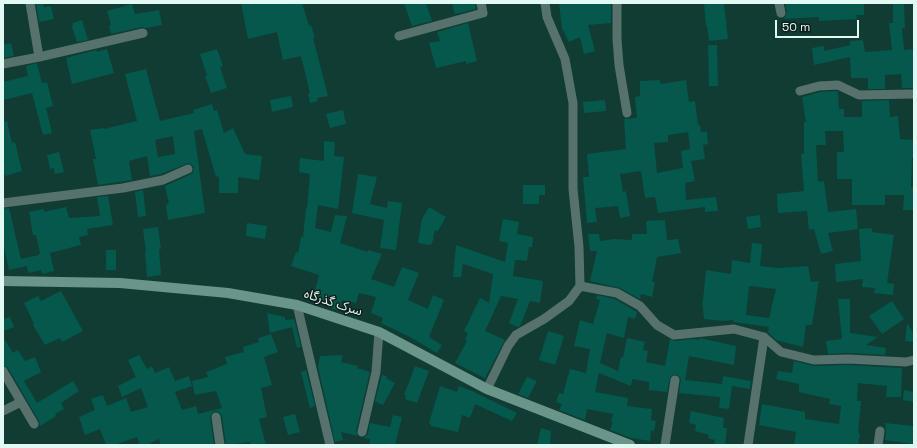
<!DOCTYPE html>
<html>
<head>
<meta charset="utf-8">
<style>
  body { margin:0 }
  #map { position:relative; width:917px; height:448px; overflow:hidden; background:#113c34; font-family:"Space Grotesk",sans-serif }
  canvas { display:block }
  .frame { position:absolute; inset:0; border:4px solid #e3faf4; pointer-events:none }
  .scale { position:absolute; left:775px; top:20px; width:84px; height:18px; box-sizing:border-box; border:2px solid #e3faf4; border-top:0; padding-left:5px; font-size:12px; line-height:14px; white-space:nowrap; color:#e3faf4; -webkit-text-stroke:3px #0e1f1c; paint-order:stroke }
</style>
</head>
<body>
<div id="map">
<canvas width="917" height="448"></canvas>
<div class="frame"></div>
<div class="scale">50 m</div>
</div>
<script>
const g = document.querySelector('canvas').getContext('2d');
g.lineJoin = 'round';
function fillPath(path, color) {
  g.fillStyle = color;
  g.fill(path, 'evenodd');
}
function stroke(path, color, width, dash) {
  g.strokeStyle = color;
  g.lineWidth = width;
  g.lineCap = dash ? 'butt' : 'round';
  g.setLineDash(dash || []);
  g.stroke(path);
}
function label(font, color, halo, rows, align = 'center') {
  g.font = font + ' "Space Grotesk","Noto Sans Arabic",sans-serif';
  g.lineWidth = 3;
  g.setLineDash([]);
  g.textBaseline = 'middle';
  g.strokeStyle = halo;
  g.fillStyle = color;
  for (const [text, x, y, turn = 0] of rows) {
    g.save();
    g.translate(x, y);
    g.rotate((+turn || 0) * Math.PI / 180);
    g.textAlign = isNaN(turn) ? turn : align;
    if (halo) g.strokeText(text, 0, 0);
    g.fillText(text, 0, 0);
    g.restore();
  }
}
fillPath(new Path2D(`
  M36,3H43L44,7L51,6L54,19L39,22Z
  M241,3H302L309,26L311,25L315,38H313L328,96L317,98L318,101L310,103L308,93H310L301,56L283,60L277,32L248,39Z
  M404,3H426L432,21L412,26Z
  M452,3H475L476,9L455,14Z
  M559,3H611V23L588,25L595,51L584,54L580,37L569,42L562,28Z
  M704,3H714V4H724L728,39L709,41L707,26H706Z
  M785,3H864V15H856L857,19L819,21V17L784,19L787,12Z
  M893,3H904L905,28H902L904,50L914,49V88H902L901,74L885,75V89H868V78H851L850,57L814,65L812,48L824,46V51L850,45V41L863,40L865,52L892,50L889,23H893Z
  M132,4L135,14L159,10L162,25L146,28L142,27L111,34L109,26L111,25L107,11Z
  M82,20L88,40L77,42L72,27L73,23Z
  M468,23L477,61L466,64V61L436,68L429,43L440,41L437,32Z
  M11,43L14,56L3,58V45Z
  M708,45H717L718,86H709Z
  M107,49L114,73L72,84L66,58L96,50L97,52Z
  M217,49L223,66L220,67L227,88L211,93L205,76L207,75L200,54Z
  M37,63L42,83L47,82L53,106L46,108L52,133L43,135L32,93L3,100V82L28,76L26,66Z
  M146,69L160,121L194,113L193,110L212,104L214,111L217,110L224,133L233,128L245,154L262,156L259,180L238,177V193H219V176L216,177L202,129L194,131L205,213L168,220L166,205L169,204L165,186L193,173L194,167L189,163L161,174L150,176L147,156L129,161L132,180L98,185L93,159H96L90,130L103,128L104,129L137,121L125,74ZM173,136L175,154L158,157L155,140Z
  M660,80V84L686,80L689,102L695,101L698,125H700L701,132H707L708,144L703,145L705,159L691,161L695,181L685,183L686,200L716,197L718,211L705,212V207L658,213L655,197L645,198L641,171L620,174L623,192L626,191L630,216L620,218L618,206L595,208L597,222L587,223L583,177H589L587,154L626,149L624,119L637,118L635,97L640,96V81ZM688,132L690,149L681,151L683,168L657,173L654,143L668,142V135Z
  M837,91L838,92L839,109H844V117H862V101L889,100L890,117L898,116L900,139L914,140V158H912L911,187H914V206L913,210H903L904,195H885V205H852V179H837V152H844L843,131H825L826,145H816L818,182L824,181L828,212L856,209L858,229L828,233L833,251L821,254L814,229L809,230L807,211L778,213L777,194L804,191L801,154H804V122H806L802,97L820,92Z
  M291,96L293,107L272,112L270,100Z
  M605,100L606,111L584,113L583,102Z
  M343,110L346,124L330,128L326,114Z
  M7,121L12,143L15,142L22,171L5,176L3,166V122Z
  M324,141L335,142L334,156L344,157L338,209L318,205L315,228L331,232L335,215L347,216L340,243L368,252V250L382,254L371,279L394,287L402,267L419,273L408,300L428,309L433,295L444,300L429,337L442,345L437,353L410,337L381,323L383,318L371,313L376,297L359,293L356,303L342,300L340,310L332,309L333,303L313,298L319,275L291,266L296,252L298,253L301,237H303L306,208H307L310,174L299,172L300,158L324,161Z
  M59,152L64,172L55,174L54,168L50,169L47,155Z
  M358,174L377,177L370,204L387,208L388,201L402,203L396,250L380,248L384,220L352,213Z
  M523,185H545V195H539V204H523Z
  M143,190L146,216L138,217L135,192Z
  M108,196L113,225L87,229L88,235L79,237L81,245L50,253L54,271L42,274L41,270L28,273L27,266L9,270L3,243V209L9,208L21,259L39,255L40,253L36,235H33L29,212L44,209V212L66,207L69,218L100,216L97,197Z
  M429,207L446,217L438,231L435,230L433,237L434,238L431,245L418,243L422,219Z
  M760,215L761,227L748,229L746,217Z
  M503,219L519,222L517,234L533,237L532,247H529L527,261L515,260L513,276L543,281L540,303L530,301L520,326L518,327L509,323L518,299L501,296L485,331L505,340L485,378L455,363L467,341L465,340L468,333L464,331L480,298L489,303L493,274L463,264L461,277H453L456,245L505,262L508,243L499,241Z
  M665,220L667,240L678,239L681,253L657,257L652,282H655L652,297L641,294L640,299L620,288L590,281L597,251H590L588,234H599L600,241L615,239L632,240V234H647L646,221Z
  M247,223L267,226L265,239L246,236Z
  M158,227L161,249H159L161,275L147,277L145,252H146L143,229Z
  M872,228V232L894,235L887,283L894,284L893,295L874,293L875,288L862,287L863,279L836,282L835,264L861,261L859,229Z
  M752,243L762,244L760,266L779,268L808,266L811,282L819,281L812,325H806L803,347L776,340L768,332L769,327L733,322L734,320L723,321L704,319L702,300H703L706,270L731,274L732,260L750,263ZM749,286L776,289L769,318L746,315Z
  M106,250H116V270H106Z
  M61,291L83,331L62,342L60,338L45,345L33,325L34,324L24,303L38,296L41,301Z
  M597,295L615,299L637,312L635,319L628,317L624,338L607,333L600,363L618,371L621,357H623L627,338L645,342L643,350L648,351L646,362L665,366L670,339L675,341L692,339L699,340L700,338L736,346L734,365L689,356L685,380L722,384L723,376L751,381L750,389L732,386L729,409L719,408L720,397L679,393L681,378L676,374L670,377L667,392L649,390V382L632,379L631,386L599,373L595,392L628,398L627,406L652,409L651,420L656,421L654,431L651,430L650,441L631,438L610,430L613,422L611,421L613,414L587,409L585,420L559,410L562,404L556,402L559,393L563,394L570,369L586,373L590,349L574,346L580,320L593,324L600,300L596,299Z
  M838,299H850V333L878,337L866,345L886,348L885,355L848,353L828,354L826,341L842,339Z
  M892,301L904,319L882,334L869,316Z
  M267,313L285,317V320L294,319L296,326L270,333Z
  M10,317L14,327L3,331V319Z
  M907,323L914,334V342L905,341Z
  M296,326L301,347L297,348L292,327Z
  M548,331L564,336L555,365L539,360Z
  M271,334L278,352L264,357L272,385L261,388L267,417L259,419L266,445H251L250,442L226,445L222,416L219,412L216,411L212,413L210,417L214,445H161L159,439L146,445H140L137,437L114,445H106L100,429L85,435L79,417L95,410L91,399L103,395L107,406L126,398L131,412L148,407L141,388L122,397L118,386L136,377L128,360L139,355L147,369L152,366L155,373L169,367L175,381L189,376L192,386L175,392L182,410L196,406L198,414L222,408L216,391L195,395L192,381L208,377L206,372L227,364L225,357L244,352L243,347L259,342L258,338Z
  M3,337L13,353L18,350L25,361L35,357L41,372L24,381L37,403L73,381L79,391L61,403L64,409L55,414L56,416L40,426L39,421L8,368L3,365Z
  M343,355L341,362L358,366L357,368L370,372L356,431L358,436L341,432L343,440L335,442L318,367L320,356Z
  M794,361L814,366L848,365L902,368L901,397H886L887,386L858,383L857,401H861L858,433L860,434L858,445H794L796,432L759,425L762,404L805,412V419L839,424L841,406L829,404L830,399L799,392V384L776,379L778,371L792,373Z
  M415,366L429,371L417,403L405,399L406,396L404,395Z
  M306,370L315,406L310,408L301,372Z
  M382,375L387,376L386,378L395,383L383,405L375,401Z
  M527,377L537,381L528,398L518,394Z
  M440,386L457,392L459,386L472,391L517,413L512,421L475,404L470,418L462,415L458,432L431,426V424L429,423Z
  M904,390L914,392V402L903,400Z
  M691,411L724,418L723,428H727L725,445H714L715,440L708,438L709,435L695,431L696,425L689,423Z
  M295,414L300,432L288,435L283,417Z
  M393,415L402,417L395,445H369L370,439L364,438L368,434L370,423L390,427Z
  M885,423L914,426L913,444L885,440L886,432Z
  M541,428L551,431L550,445H537Z`), '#04584c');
stroke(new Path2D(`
  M30,3L39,57
  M617,3V39L619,65L627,113
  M779,3L781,13
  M399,36L483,13L481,3
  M3,64L39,57L143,33
  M800,91L819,86L838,85L859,95L914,94
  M3,203L123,188L163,180L188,169
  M580,286L617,293L640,306L657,325L674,335L734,329L764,337L781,352L814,360L848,359L906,362L914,360
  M297,305L330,445
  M3,371L34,424
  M487,389L508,346L516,335L544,319L569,301L580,286L579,247L573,189V103L565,59L547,17L545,3
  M3,411L21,402
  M216,417L220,445
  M362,432L376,372L379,332
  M665,445L675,380
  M748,445L764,337
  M878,445L880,431`), '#57726c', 9);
stroke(new Path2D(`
  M3,281L120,283L228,293L297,305L379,332L487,389L630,445`), '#69958b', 10);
label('13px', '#e3faf4', '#0e1f1c', [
  ["سرک گذرگاه",333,303,18]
]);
</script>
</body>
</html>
